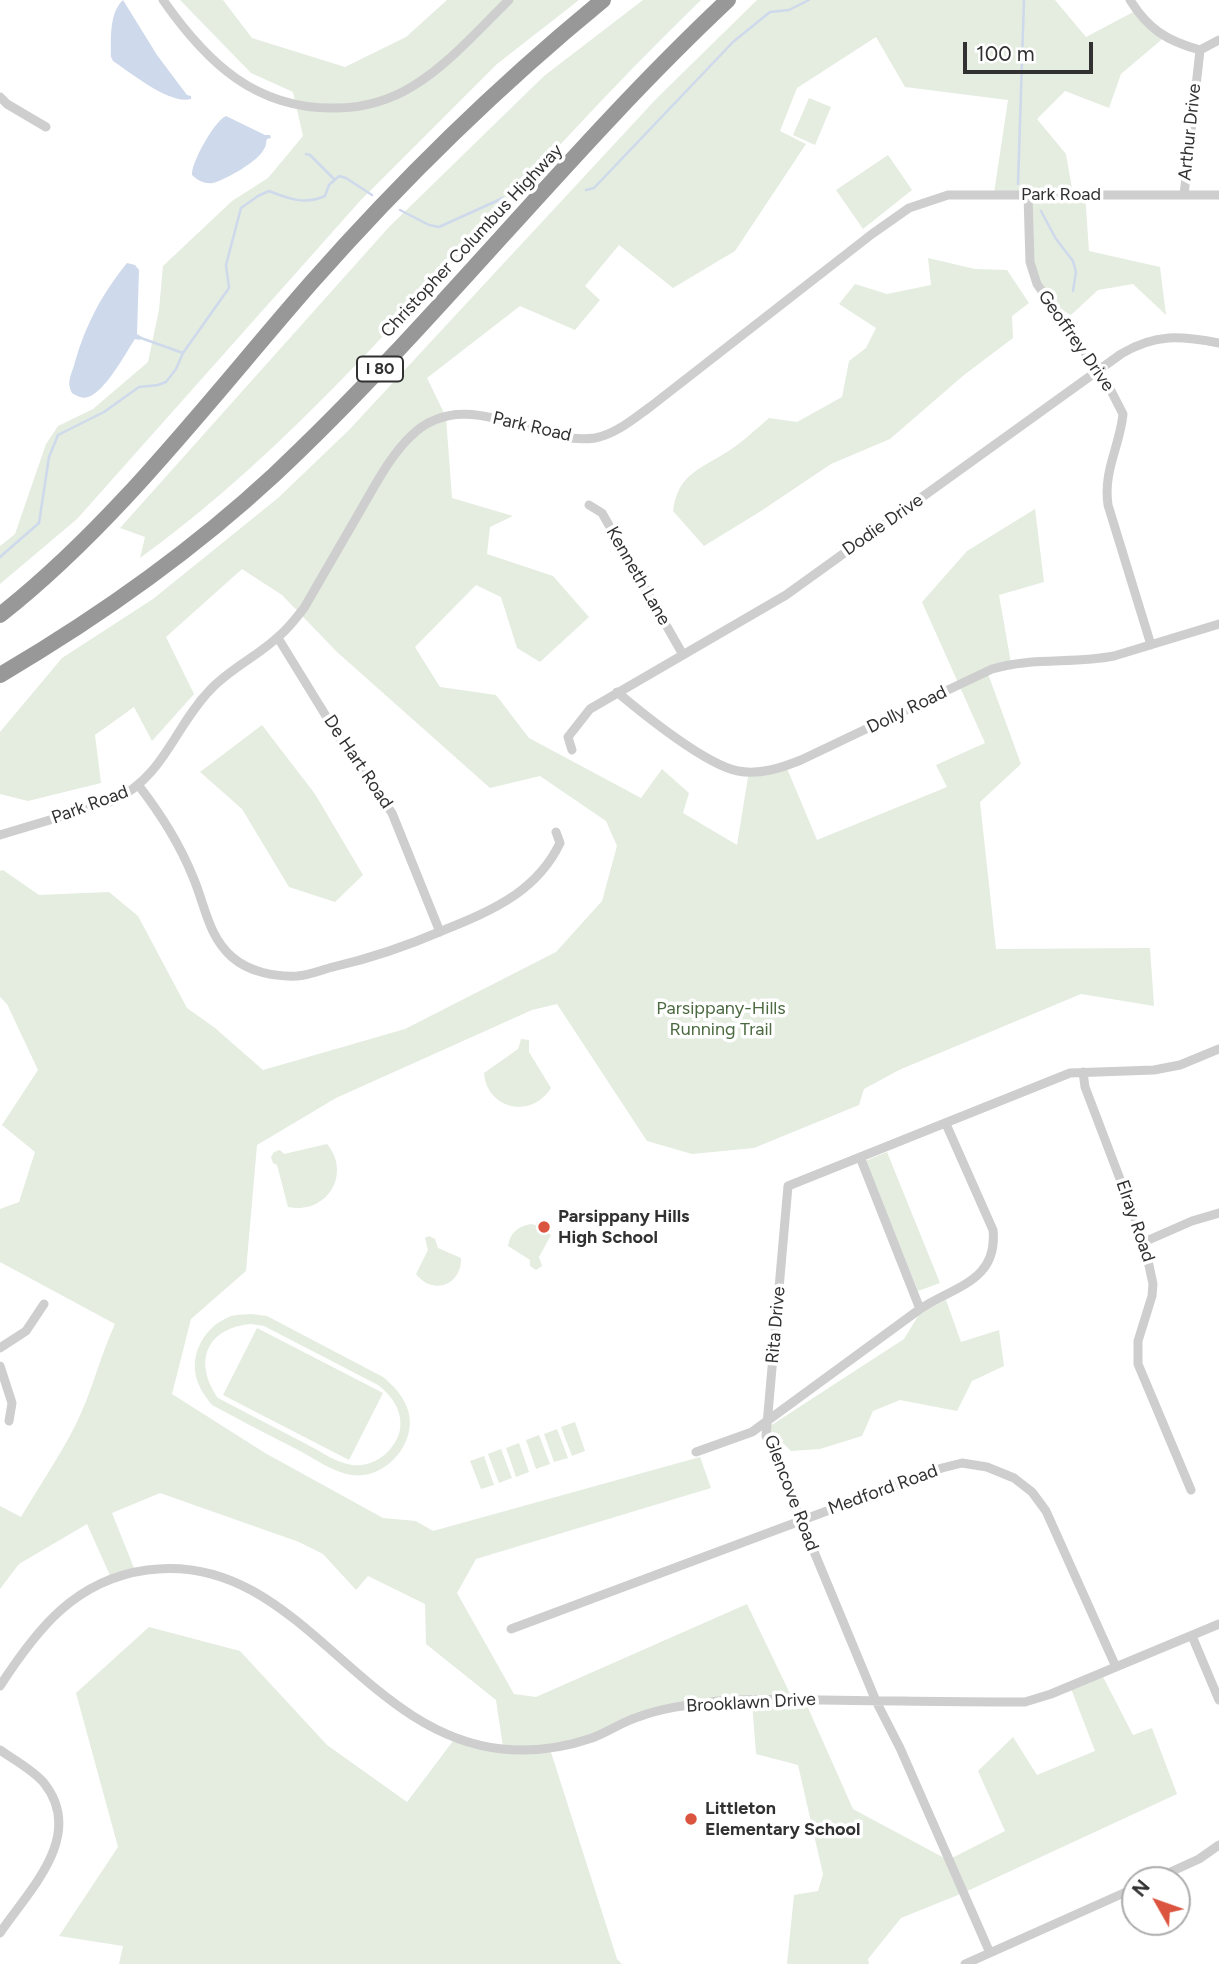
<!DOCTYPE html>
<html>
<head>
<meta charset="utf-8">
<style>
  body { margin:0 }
  #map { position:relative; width:1219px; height:1964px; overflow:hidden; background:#fff; font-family:Figtree,sans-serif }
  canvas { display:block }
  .north { position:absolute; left:1121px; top:1866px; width:70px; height:70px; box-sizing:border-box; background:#fff; border:2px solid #adadad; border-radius:50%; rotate:310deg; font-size:19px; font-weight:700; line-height:28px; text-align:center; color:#313131 }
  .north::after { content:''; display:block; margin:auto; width:24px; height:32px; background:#db543f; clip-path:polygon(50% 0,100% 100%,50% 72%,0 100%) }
  .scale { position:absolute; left:963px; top:42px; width:130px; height:32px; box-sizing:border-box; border:4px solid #313131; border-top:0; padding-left:9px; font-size:21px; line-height:24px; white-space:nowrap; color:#313131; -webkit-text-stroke:5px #fff; paint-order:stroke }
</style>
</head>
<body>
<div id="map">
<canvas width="1219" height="1964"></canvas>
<div class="north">N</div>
<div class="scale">100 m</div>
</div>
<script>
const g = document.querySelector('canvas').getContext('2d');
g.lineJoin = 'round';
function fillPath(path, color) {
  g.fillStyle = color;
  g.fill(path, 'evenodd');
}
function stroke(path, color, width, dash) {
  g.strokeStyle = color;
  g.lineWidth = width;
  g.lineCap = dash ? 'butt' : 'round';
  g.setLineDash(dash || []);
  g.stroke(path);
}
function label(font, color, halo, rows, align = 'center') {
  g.font = font + ' Figtree,sans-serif';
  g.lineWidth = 7;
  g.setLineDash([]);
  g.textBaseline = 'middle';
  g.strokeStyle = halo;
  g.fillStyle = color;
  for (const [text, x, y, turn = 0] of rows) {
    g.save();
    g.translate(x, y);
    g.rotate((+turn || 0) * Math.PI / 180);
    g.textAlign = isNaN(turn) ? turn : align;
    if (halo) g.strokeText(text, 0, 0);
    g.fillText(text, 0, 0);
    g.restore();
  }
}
fillPath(new Path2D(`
  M180,0H223L252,38L345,67L406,37L447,0H579L497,64L360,201L77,519L0,584V546L15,534L46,444L58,426L93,409L148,362L159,310L163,266L232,201L268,178L303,136L293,92L251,73Z
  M643,0H701C609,89 524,184 437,278C345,378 251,478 140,558L145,537L120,528L389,227L544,76Z
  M757,0H1055L1086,37L1137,10L1167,35L1121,74L1109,108L1065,91L1037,119L1066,154L1073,194L1085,193L1089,251L1160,267L1166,315L1133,284L1098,290L1071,315L1050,303L1029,261L1030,195L994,193L1008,100L905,87L876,37L797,88L780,131L806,144L735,251L673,288L619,245L585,286L600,300L575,330L520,306L427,378L446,417L452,498L513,516L490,527L487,554L553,576L589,617L540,662L517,648L501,597L476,585L415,647L440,687L496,695L529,738L641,798L662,769L689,793L683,813L737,845L749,771L786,766L817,840L947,787L936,765L985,743L922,602L967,551L1035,509L1044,582L999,595L1011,663L987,671L1021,764L980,802L996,949L1150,948L1154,1006L1081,994L899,1070L864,1089L859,1105L754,1148L692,1154L647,1141L557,1004L532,1010L336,1098L257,1145L246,1271L191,1319L172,1394L265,1453L383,1518L416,1521L433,1531L700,1457L711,1488L476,1559L457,1593L514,1694L536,1697L747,1604L794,1702L805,1701L853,1809L948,1860L1005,1831L978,1771L1013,1737L1037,1775L1095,1751L1070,1686L1101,1673L1133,1735L1152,1728L1177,1794L963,1893L901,1918L868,1959L869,1964H787L794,1895L818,1891L823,1874L798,1765L756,1754L752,1702L678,1705L550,1749L617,1959L622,1964H119L123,1946L59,1936L118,1847L76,1693L149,1627L240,1651L327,1745L407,1802L456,1737L503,1747L496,1700L426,1644L425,1604L368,1576L356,1590L323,1554L299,1542L160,1493L112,1513L136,1573L112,1580L87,1524L19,1564L0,1589V1506L21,1517C39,1486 60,1456 76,1424C92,1392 100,1356 115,1324L0,1262V1209L19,1202L35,1152L2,1125L38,1070L7,1004L0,997V871L3,870L39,895L109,892L138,916L187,1008L215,1028L263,1070L405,1029L556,952L602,901L617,846L606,821L540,776L490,788L337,652L282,595L242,569L166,637L194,694L152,741L134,707L95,735L101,783L28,801L0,794V732L62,658L153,599L278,498L349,430L657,98Z
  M809,98L831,107L815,145L793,135Z
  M888,155L912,190L863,229L836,190Z
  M928,258L975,269L1007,270L1029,303L1012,316L1013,338L964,375L890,439L831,464L761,511L704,546L673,511C678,473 701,469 730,450C744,441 756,429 769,418L797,422L842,397L849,361L866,348L876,328L839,304L855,284L887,294L931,285Z
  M262,725L315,794L363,875L335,902L289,887L242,809L200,772Z
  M521,1039L529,1040V1052L551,1088C532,1119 487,1110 484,1073L518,1049Z
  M327,1144C352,1174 327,1215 288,1207L277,1165L273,1163L271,1157L274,1152L280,1150L284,1154Z
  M887,1152L940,1283L918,1291L865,1161Z
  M531,1224L540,1226L551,1235L539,1257L542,1266L536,1270L530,1266V1260L508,1246C510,1233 518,1226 531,1224Z
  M429,1236L435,1239L438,1248L461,1258C462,1285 433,1296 416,1274L428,1250L425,1238Z
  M946,1300L961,1342L999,1330L1004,1366L972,1381L957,1411L900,1400L873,1411L862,1436L820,1449L791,1451L767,1428L904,1339L920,1313Z
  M251,1314L267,1316L383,1377C399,1390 414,1409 409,1431C404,1457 378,1479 351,1475C334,1472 316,1460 302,1452C272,1437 242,1421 212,1405C204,1395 196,1384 195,1370C193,1348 208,1325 229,1317C235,1314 244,1315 251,1314ZM251,1324L264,1326L378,1385C392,1396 403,1411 400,1430C395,1451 374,1468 352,1465C337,1463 322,1452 308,1445C278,1429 248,1414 218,1398C193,1362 206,1328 251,1324Z
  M257,1328L383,1393L349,1460L223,1395Z
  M575,1422L585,1451L572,1456L561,1427Z
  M557,1429L568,1458L554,1462L544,1434Z
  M539,1435L550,1464L536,1469L526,1440Z
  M519,1443L529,1472L516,1477L506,1448Z
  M501,1449L512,1478L499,1483L488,1454Z
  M484,1456L494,1485L481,1489L470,1461Z`), '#e4ede0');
fillPath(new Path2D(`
  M123,0L157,55L187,95L191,96V99C170,105 131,73 113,61L111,57C111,39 109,13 123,0Z
  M226,116L265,135H270L271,138L267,139C266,142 266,147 264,149C259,161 225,180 213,183C205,184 198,181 192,175C191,163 215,120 226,116Z
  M127,263L135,265L139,270L137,334L142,337L140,340L135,339C125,354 105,392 88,397C82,399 77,396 72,393C66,381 72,374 75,362C86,324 102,294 127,263Z`), '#ced9eb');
stroke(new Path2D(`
  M306,154L310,155L334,179
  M1018,184L1024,0
  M586,190L594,188L733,42L770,12L789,10L809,0
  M400,210L429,225L439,227L503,198
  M1041,211L1056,239L1073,261L1076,272L1073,291
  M141,338L183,353
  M0,557L39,523L49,457L58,435L104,412L139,387L158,385L166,382L176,369L183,353L229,288L226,265L241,208L258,196L269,191C289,199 305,205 325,196L329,185L339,176L346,178L372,195`), '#ced9eb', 2.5);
stroke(new Path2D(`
  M163,0C207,63 256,110 337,108C363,108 391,100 413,86C449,64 479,29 509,0
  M1130,0C1148,29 1167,41 1200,50
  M0,97L7,104L46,127
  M1028,195L1030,262L1037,284L1109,387L1123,414C1120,446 1103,470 1108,505L1151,645
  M1184,195L1200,50L1219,40
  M589,505L602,513L682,653
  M278,638L342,742L392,813L440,932
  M617,692C643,714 706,765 738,771C760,775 781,768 801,760L992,669C1031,657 1074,664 1114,656L1219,624
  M572,750L568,737L590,709L786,595L1121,354C1156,333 1181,336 1219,343
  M139,786C160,813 180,845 193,877C205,905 208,936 232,957C249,972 275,977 297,976C310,975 321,970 333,967C372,958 407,946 444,930C469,920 493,910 515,895C535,881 550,864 560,843L556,832
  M0,835L113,801C166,775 173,728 211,689C231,668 258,656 279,636C289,628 296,618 304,608C324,574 343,540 363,506C377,482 391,455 411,436C466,382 536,447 595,438C616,434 633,419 650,407L872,234L909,208L948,195H1219
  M1083,1072L1085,1087L1144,1242L1153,1284L1152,1296L1138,1341V1364L1191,1490
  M860,1157L920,1309
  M1144,1242L1192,1221L1219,1213
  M0,1348L26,1331L44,1304
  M0,1366L12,1403L9,1421
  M696,1452L752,1432L920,1309C955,1286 998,1281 993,1230L946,1124
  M511,1629L942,1468L962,1463L987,1467L1014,1478L1032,1492L1046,1511L1116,1667
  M1192,1636L1219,1700
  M0,1686C37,1629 75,1580 147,1570C297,1549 357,1734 502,1749C532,1752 563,1748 592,1738C608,1732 622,1722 638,1717C662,1708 687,1705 711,1702C746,1698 784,1700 819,1700C888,1701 956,1702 1025,1702L1051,1694L1219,1624
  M0,1750C14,1760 33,1770 44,1783C86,1836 29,1890 0,1933
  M1153,1880L1199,1859L1219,1845
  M990,1953L900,1748L876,1701L766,1436L788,1186L1070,1073L1154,1070L1180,1065L1219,1049
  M965,1964L1135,1888`), '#cecece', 9);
stroke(new Path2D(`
  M0,615C117,523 213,395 311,283C401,181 498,86 603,0
  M0,675C97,618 191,552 274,475C434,325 568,150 728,0`), '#989898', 16);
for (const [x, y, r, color] of [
  [544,1227,7,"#db543f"],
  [691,1819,7,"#db543f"]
]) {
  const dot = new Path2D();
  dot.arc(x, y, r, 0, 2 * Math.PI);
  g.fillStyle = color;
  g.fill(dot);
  stroke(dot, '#fff', 2.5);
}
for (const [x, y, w] of [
  [380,369,46]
]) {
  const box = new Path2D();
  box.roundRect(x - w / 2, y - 12.5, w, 25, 5);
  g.fillStyle = '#fff';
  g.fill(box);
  stroke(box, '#313131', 2);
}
label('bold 16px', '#313131', null, [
  ["I 80",380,369]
]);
label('18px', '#313131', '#fff', [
  ["Arthur Drive",1190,132,-84],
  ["Park Road",1061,195],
  ["Christopher Columbus Highway",472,241,-47],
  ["Geoffrey Drive",1076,341,55],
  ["Park Road",532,427,13],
  ["Dodie Drive",883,525,-35],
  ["Kenneth Lane",638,576,60],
  ["Dolly Road",907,710,-26],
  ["De Hart Road",358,762,56],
  ["Park Road",90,805,-20],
  ["Elray Road",1135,1221,71],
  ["Rita Drive",776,1325,-85],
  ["Medford Road",883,1490,-20],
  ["Glencove Road",791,1493,69],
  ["Brooklawn Drive",751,1703,-3]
]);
label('18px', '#4b6a40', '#fff', [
  ["Parsippany-Hills",721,1009],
  ["Running Trail",721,1030]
]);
label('bold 18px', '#313131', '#fff', [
  ["Parsippany Hills",558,1217],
  ["High School",558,1238],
  ["Littleton",705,1809],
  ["Elementary School",705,1830]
], 'left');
</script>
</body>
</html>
